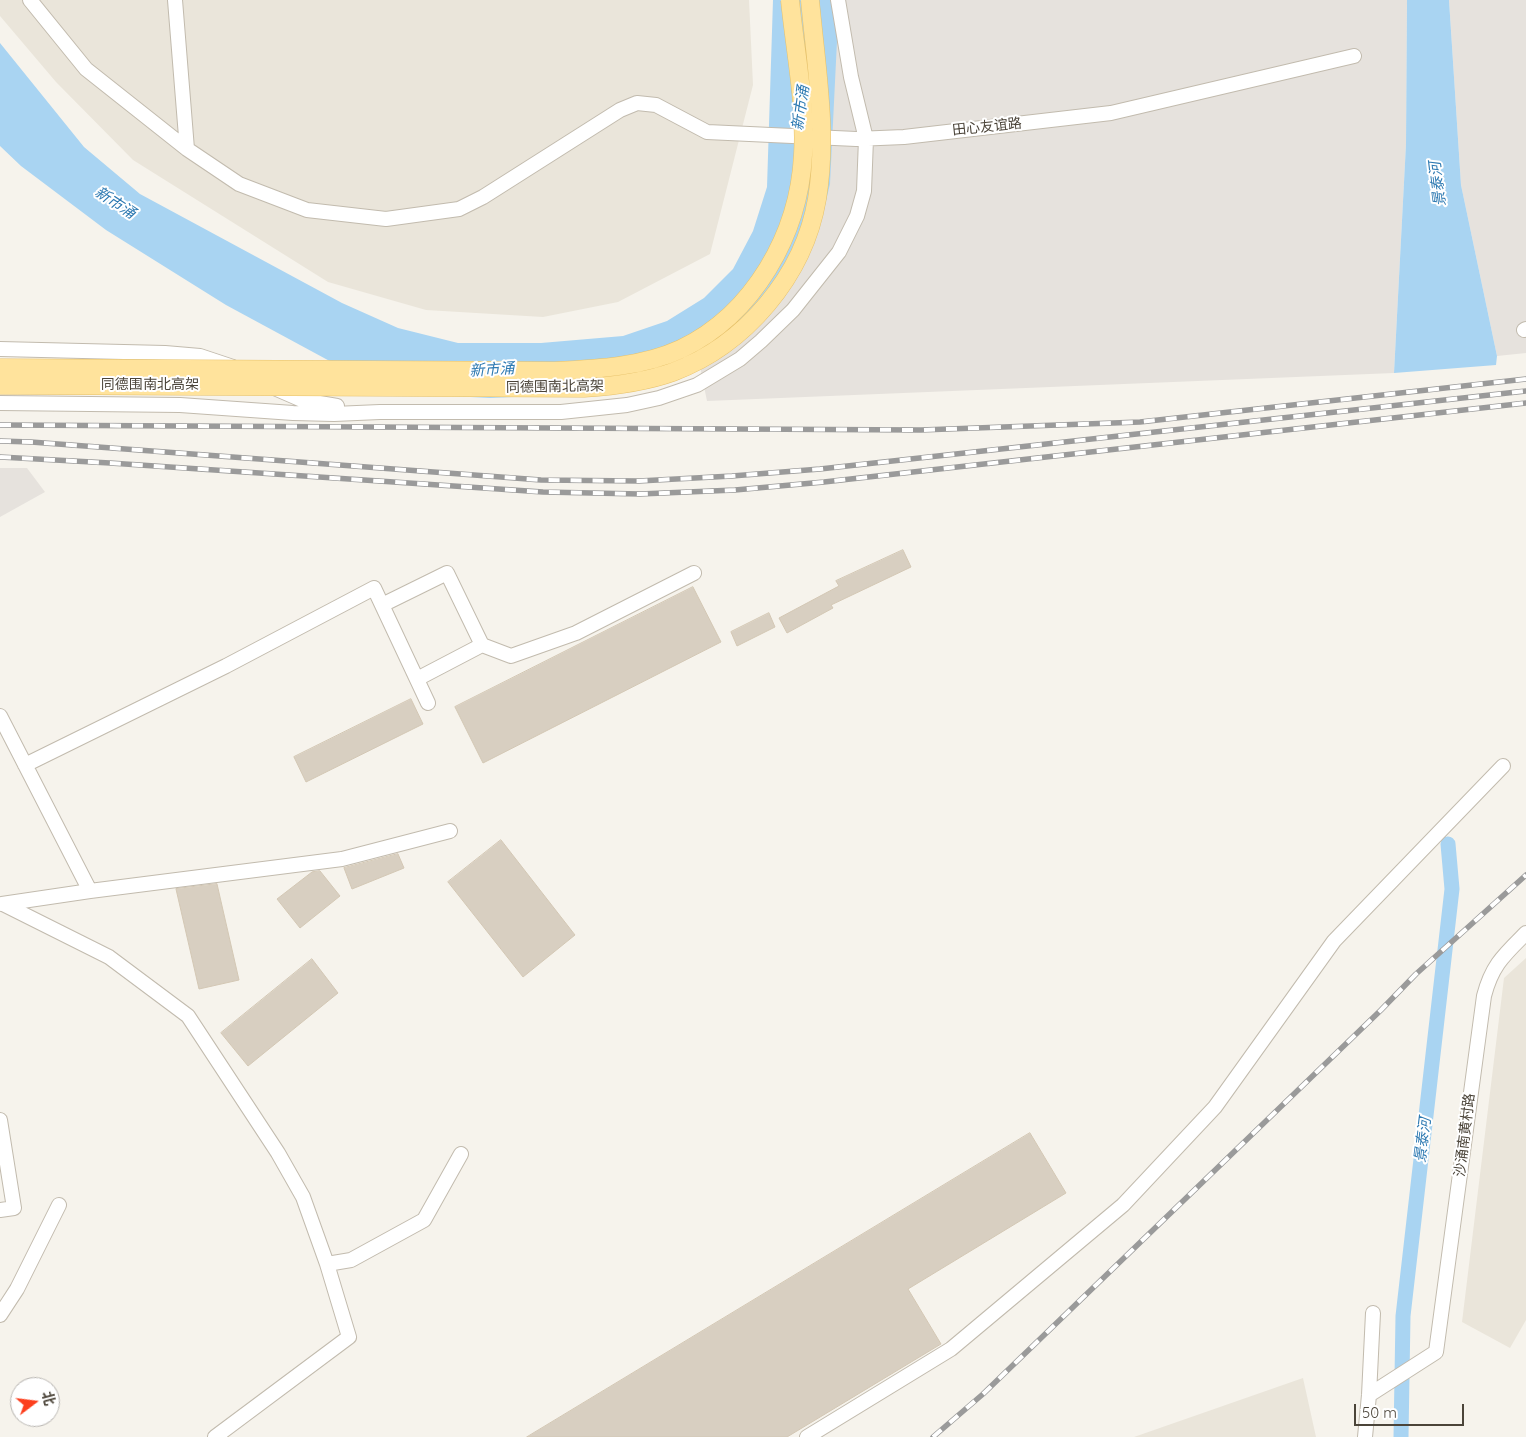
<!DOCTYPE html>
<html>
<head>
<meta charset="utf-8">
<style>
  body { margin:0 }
  #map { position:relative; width:1526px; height:1437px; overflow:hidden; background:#f6f3ec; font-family:Quicksand,"Noto Sans SC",sans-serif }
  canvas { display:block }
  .north { position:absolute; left:10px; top:1377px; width:50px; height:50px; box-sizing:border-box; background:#fff; border:1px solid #b7b4b0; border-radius:50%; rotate:75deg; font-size:14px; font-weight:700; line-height:20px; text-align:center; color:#4b4439 }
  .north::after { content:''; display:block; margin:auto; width:18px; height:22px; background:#fc3f1d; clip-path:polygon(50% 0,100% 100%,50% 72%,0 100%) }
  .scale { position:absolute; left:1354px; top:1404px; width:110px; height:22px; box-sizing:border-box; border:2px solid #4b4439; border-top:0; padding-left:6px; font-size:15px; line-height:18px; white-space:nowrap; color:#4b4439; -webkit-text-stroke:4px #fff; paint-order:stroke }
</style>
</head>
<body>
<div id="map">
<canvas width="1526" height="1437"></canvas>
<div class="north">北</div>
<div class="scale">50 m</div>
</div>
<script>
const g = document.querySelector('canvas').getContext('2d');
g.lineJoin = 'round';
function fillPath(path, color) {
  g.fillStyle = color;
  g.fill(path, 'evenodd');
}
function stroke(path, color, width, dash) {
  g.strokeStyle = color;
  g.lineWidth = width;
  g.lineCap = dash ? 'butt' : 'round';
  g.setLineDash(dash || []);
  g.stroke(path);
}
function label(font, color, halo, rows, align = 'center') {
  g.font = font + ' Quicksand,"Noto Sans SC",sans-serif';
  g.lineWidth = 4;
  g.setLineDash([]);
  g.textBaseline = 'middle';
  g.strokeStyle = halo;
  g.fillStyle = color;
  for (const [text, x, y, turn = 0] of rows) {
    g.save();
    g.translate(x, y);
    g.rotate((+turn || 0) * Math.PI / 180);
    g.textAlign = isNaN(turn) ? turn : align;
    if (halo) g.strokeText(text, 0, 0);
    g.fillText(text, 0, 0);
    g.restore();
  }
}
fillPath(new Path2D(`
  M0,0H749L753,85L710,254L618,302L543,317L426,310L328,282L133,160L56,82L0,16Z
  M1526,958V1320L1510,1348L1462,1322L1504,978Z
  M1303,1378L1316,1437H1134Z`), '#eae5da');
fillPath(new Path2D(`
  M839,0H1407L1406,144L1394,373L707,401L700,367L735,342Z
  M1449,0H1526V353L1497,356L1461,185Z
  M0,468H27L45,492L0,517Z`), '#e6e2dd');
fillPath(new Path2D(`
  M773,0H839L830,184L821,222L802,258L735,342L585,394L490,398L412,394L337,365L226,305L106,230L21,166L0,146V43L84,147L140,194L342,303L398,328L458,343H541L623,336L667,321L704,298L733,269L753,231L767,187Z
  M1407,0H1449L1461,185L1497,356L1496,365L1394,373L1406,144Z`), '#a9d4f2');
stroke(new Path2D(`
  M1401,1437L1403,1316L1452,889L1448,844`), '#a9d4f2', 15);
const building = new Path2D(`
  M903,550L911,567L831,605L833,608L787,633L779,618L839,586L836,581Z
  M693,587L721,642L483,763L455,707Z
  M769,613L775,627L737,646L731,632Z
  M411,699L423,724L306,782L294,757Z
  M501,840L575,935L523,977L448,882Z
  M398,854L404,868L352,889L344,868Z
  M320,871L340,896L300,928L277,899L312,872Z
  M217,884L239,980L199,989L176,889Z
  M312,959L338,993L248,1066L221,1033Z
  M1030,1133L1066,1193L908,1289L941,1344L787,1437H527Z`);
fillPath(building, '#d8cfc1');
stroke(building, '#d3c7b4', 1);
const minor = new Path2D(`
  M30,0L86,69L187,149L239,184L307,210L386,219L459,209L483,197L620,110L637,103L656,105L707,132L856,139L904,137L1111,113L1354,56
  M175,0L187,149
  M1524,330L1526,329
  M0,349L165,353L200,356L233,367
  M272,387L302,400L337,406
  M0,403L180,405L293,413L334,414L380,412H561L627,405L659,398L697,385L740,359L761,341L793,310L839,252L857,216L864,191L866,139L851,77L838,0
  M382,605L447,573L482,645L417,679
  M482,645L511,656L576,633L694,573
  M0,716L90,891
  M25,765L226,666L374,588L428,703
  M2,904L90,891L342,859L450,831
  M3,904L109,957L188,1016L278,1153L303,1197L327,1264L349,1337L215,1437
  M0,1120L14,1208L0,1210
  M327,1264L351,1260L424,1220L461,1154
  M0,1315L17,1289L59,1205
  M1369,1395L1436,1352L1484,996C1492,965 1504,955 1526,933
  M807,1437L951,1349L1123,1205L1215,1107L1334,941L1503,766
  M1365,1437L1369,1395L1373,1313`);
stroke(minor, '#c2bbae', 16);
stroke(minor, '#fff', 14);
const rail = new Path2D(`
  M0,425L921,430L1140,422L1526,379
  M0,441L31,442L541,480L639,481L732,476L820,469L1526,391
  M0,457L110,463L543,492L640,494L735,490L824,482L1526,403
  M933,1437L983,1394L1381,1010L1416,974L1526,875`);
stroke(rail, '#9a9a9a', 5.5);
stroke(rail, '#fff', 4, [11]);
const majorBridge = new Path2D(`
  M0,368L554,371C597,369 642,367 681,349C754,314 799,234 803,155C806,104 795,51 790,0
  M0,385L584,388C615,386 645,382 673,372C745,345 804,276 817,199C828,133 816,66 810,0`);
stroke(majorBridge, '#e6c16a', 19, []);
stroke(majorBridge, '#ffe39c', 18);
label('14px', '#4b4439', '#fff', [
  ["田心友谊路",987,127,-6],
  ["同德围南北高架",150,385],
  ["同德围南北高架",555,387,-1],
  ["沙涌南黄村路",1465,1135,-83]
]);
label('italic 15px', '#2e7ab2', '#fff', [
  ["新市涌",801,108,-82],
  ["景泰河",1438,184,-97],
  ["新市涌",115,203,33],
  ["新市涌",492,370,-4],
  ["景泰河",1423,1140,-83]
]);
</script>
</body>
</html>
